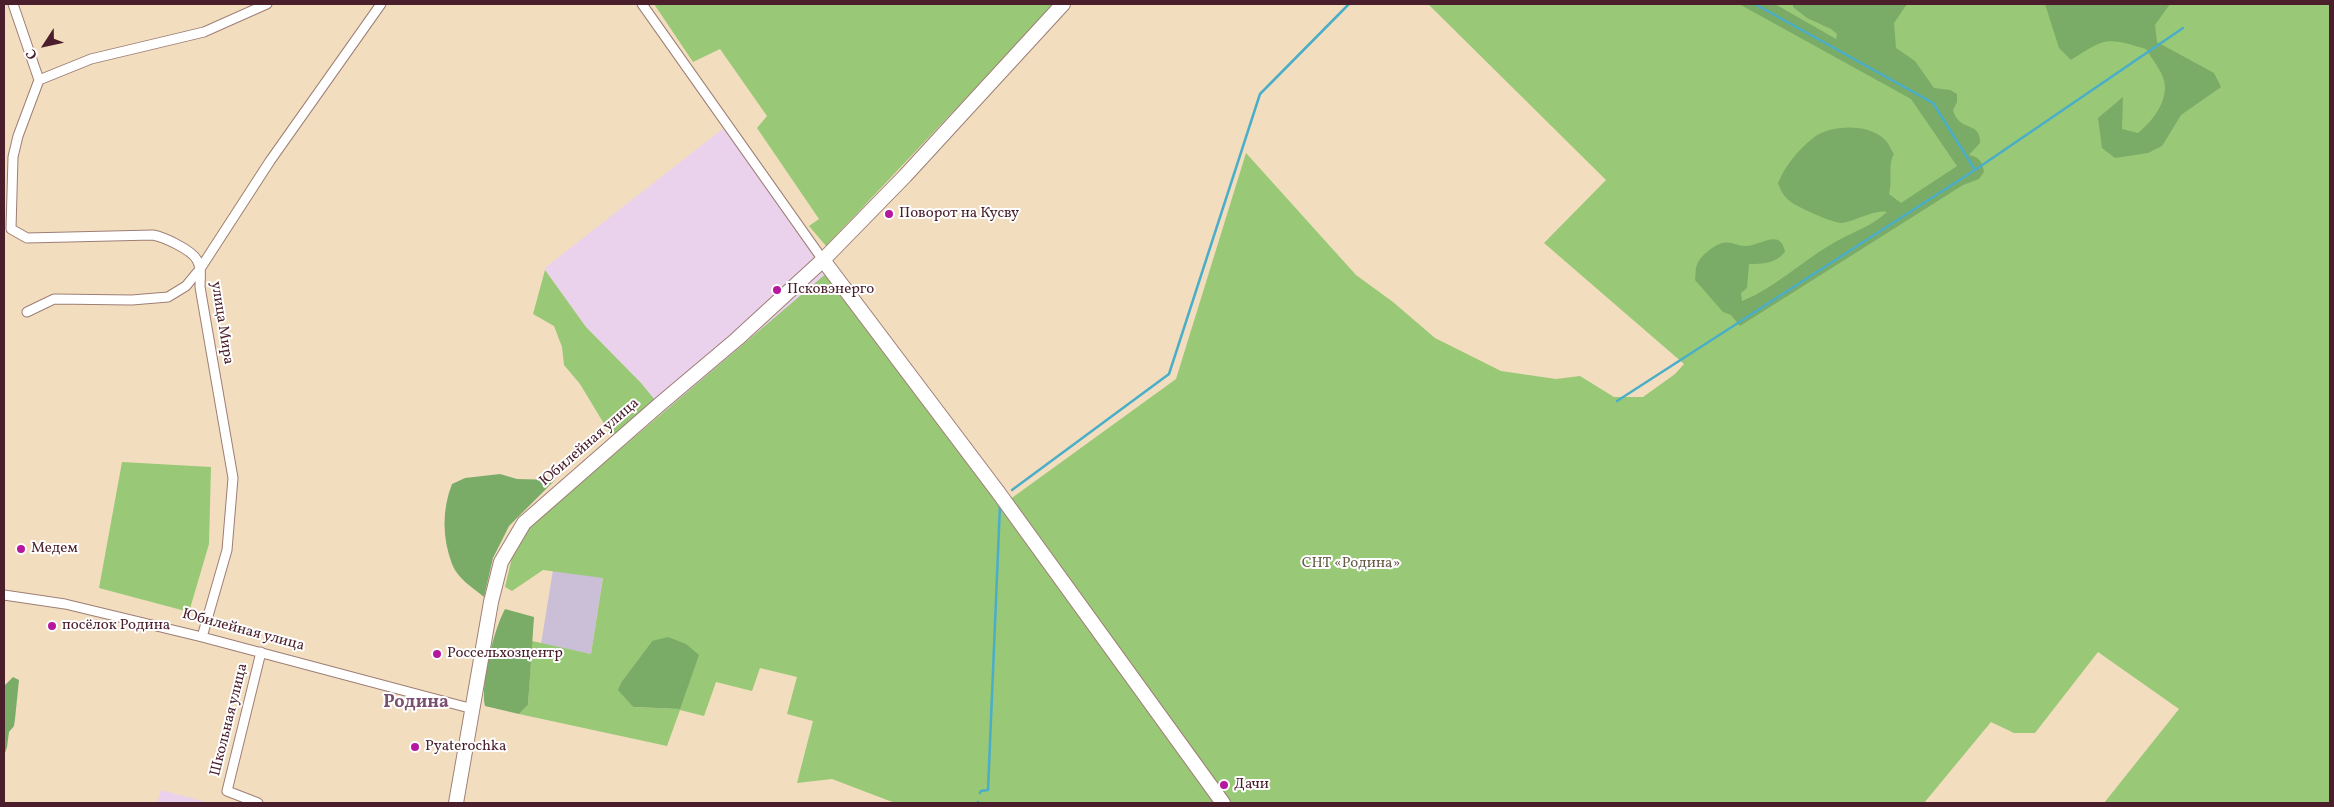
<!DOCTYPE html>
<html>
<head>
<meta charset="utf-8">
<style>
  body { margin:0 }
  #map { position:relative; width:2334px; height:807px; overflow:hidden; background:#f2debf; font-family:Vollkorn,serif }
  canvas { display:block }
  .frame { position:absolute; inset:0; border:5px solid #4a1f2b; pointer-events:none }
  .north { position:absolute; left:20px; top:20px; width:50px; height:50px; -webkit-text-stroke:4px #fff; paint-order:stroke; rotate:235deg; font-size:14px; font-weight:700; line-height:20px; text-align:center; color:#4a1f2b }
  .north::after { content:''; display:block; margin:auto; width:18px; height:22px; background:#4a1f2b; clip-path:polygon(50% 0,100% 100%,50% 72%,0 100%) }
</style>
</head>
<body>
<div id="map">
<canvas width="2334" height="807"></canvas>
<div class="frame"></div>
<div class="north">С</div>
</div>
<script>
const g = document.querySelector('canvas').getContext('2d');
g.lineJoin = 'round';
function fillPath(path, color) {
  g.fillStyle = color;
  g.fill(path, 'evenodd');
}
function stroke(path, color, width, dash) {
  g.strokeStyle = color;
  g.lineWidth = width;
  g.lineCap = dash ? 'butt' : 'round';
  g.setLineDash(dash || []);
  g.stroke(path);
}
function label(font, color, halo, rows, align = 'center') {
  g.font = font + ' Vollkorn,serif';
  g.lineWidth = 4;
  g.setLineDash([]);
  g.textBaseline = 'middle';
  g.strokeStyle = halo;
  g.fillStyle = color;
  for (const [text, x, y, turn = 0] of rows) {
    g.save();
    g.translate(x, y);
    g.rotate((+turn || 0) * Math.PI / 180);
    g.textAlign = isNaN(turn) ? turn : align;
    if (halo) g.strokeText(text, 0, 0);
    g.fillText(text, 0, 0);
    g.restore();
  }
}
fillPath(new Path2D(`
  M725,127L828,272L664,413L641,383L586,327L545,270L546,267Z
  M161,790L210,803H157Z`), '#ead1ec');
fillPath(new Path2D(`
  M553,570L603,577L591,654L541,644Z`), '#cabfd6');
fillPath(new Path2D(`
  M654,4H1055L826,246L809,226L819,219L757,128L767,116L720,49L693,62Z
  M1428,4H2330V803H2104L2179,709L2098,652L2035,733H2014L1991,722L1924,803H1230L1009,500L1176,379L1246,153L1356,275L1393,302L1435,338L1501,371L1556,379L1580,376L1614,397H1643L1675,374L1684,364L1544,243L1606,180Z
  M545,270L586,327L641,383L655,400L612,437L580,384L564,365L562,347L554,326L533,314Z
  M828,272L982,479L1217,803H895L832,779L797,783L813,721L787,714L797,677L760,668L752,691L716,682L704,716L680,710L667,746L519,714L528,705L532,641L591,654L603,578L543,570L512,591L505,587L513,553L529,527ZM652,641L680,709L633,707L623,694L622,681Z
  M122,462L211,467L209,544L189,612L99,588Z`), '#99c877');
fillPath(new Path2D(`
  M1739,4H1775L1836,39L1837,34L1831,29L1807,18L1793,7V4H1907L1894,23L1896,48L1915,61L1934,88L1950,90L1957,94V102L1953,110C1959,133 1981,120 1980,143L1969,155C1979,157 1982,161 1984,172L1979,179L1963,185L1740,326L1731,315L1723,312L1695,280C1696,275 1695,269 1697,265C1699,257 1715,244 1723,243C1731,241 1739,247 1747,246C1761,245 1781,228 1785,252C1775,264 1763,264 1749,264L1747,288L1741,293L1742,301C1777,287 1804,259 1837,241C1855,231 1872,226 1887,212C1875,209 1856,221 1842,223C1835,224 1797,207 1791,202C1784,197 1781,191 1778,183C1785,166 1798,150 1813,138C1830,124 1871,123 1886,141C1889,144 1891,150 1894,154C1887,166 1893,180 1889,194L1901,203L1957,166L1911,99Z
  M2045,4H2170L2155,25L2157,42L2214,73L2221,87L2181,115L2162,146L2148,153L2115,158L2102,148L2098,118L2123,97L2122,129L2138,133C2153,121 2169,100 2164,80C2161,70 2152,59 2146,49C2105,37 2106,38 2071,60L2059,48Z
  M500,474L517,479L555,480L509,526L493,558L484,597C473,588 457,578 452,564C442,538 442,509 452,484L465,478Z
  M505,609L534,617L528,705L519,714L485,706C480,684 494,629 505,609Z
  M668,637L686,644L699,655L680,709L633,707L618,690L622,681L652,641Z
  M13,677L19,680L15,719L14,726L9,732L7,747L4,756V686Z`), '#7aac68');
stroke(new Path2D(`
  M1975,170L2183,28
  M1617,401L1975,170L1933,103L1755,4
  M1012,490L1169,374L1260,94L1349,4
  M980,793L981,791L988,790L1000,505
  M978,803V802`), '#4aaec9', 2.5);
const street = new Path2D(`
  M13,4L39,80L18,136L13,157L11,229L27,238L153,235C164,237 192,250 197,260C202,268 200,278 200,287L233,478L227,550L202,637
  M642,4L823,260
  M39,80L91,59L204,32L267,4
  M27,312L54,299L132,300L168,297L186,286L200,269L270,161L381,4
  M4,595L65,604L202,637L473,709
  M258,803L227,791L261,652`);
const secondary = new Path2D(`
  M823,260L998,492L1223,803
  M456,803L491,602L501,562L524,523L660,404L737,339L823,260L905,176L1063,4`);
stroke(street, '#9e7e75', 11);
stroke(secondary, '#9e7e75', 16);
stroke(street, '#fff', 9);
stroke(secondary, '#fff', 14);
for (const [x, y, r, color] of [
  [889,214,5,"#b5179e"],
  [777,290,5,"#b5179e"],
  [21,549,5,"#b5179e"],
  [52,626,5,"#b5179e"],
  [437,654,5,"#b5179e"],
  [415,747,5,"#b5179e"],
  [1224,785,5,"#b5179e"]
]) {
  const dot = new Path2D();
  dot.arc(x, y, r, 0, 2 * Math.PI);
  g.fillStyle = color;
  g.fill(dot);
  stroke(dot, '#fff', 2);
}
label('15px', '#4a1f2b', '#fff', [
  ["Поворот на Кусву",899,214],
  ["Псковэнерго",787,290],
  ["Медем",31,549],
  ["посёлок Родина",62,626],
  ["Россельхозцентр",447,654],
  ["Pyaterochka",425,747],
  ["Дачи",1234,785]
], 'left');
label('15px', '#4a1f2b', '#fff', [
  ["улица Мира",221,323,81],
  ["Юбилейная улица",590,443,-41],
  ["Юбилейная улица",243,631,15],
  ["Школьная улица",230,720,-76]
]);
label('15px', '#665a46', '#fff', [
  ["СНТ «Родина»",1351,564]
]);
label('bold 18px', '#7a5071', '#fff', [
  ["Родина",416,704]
]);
</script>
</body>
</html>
